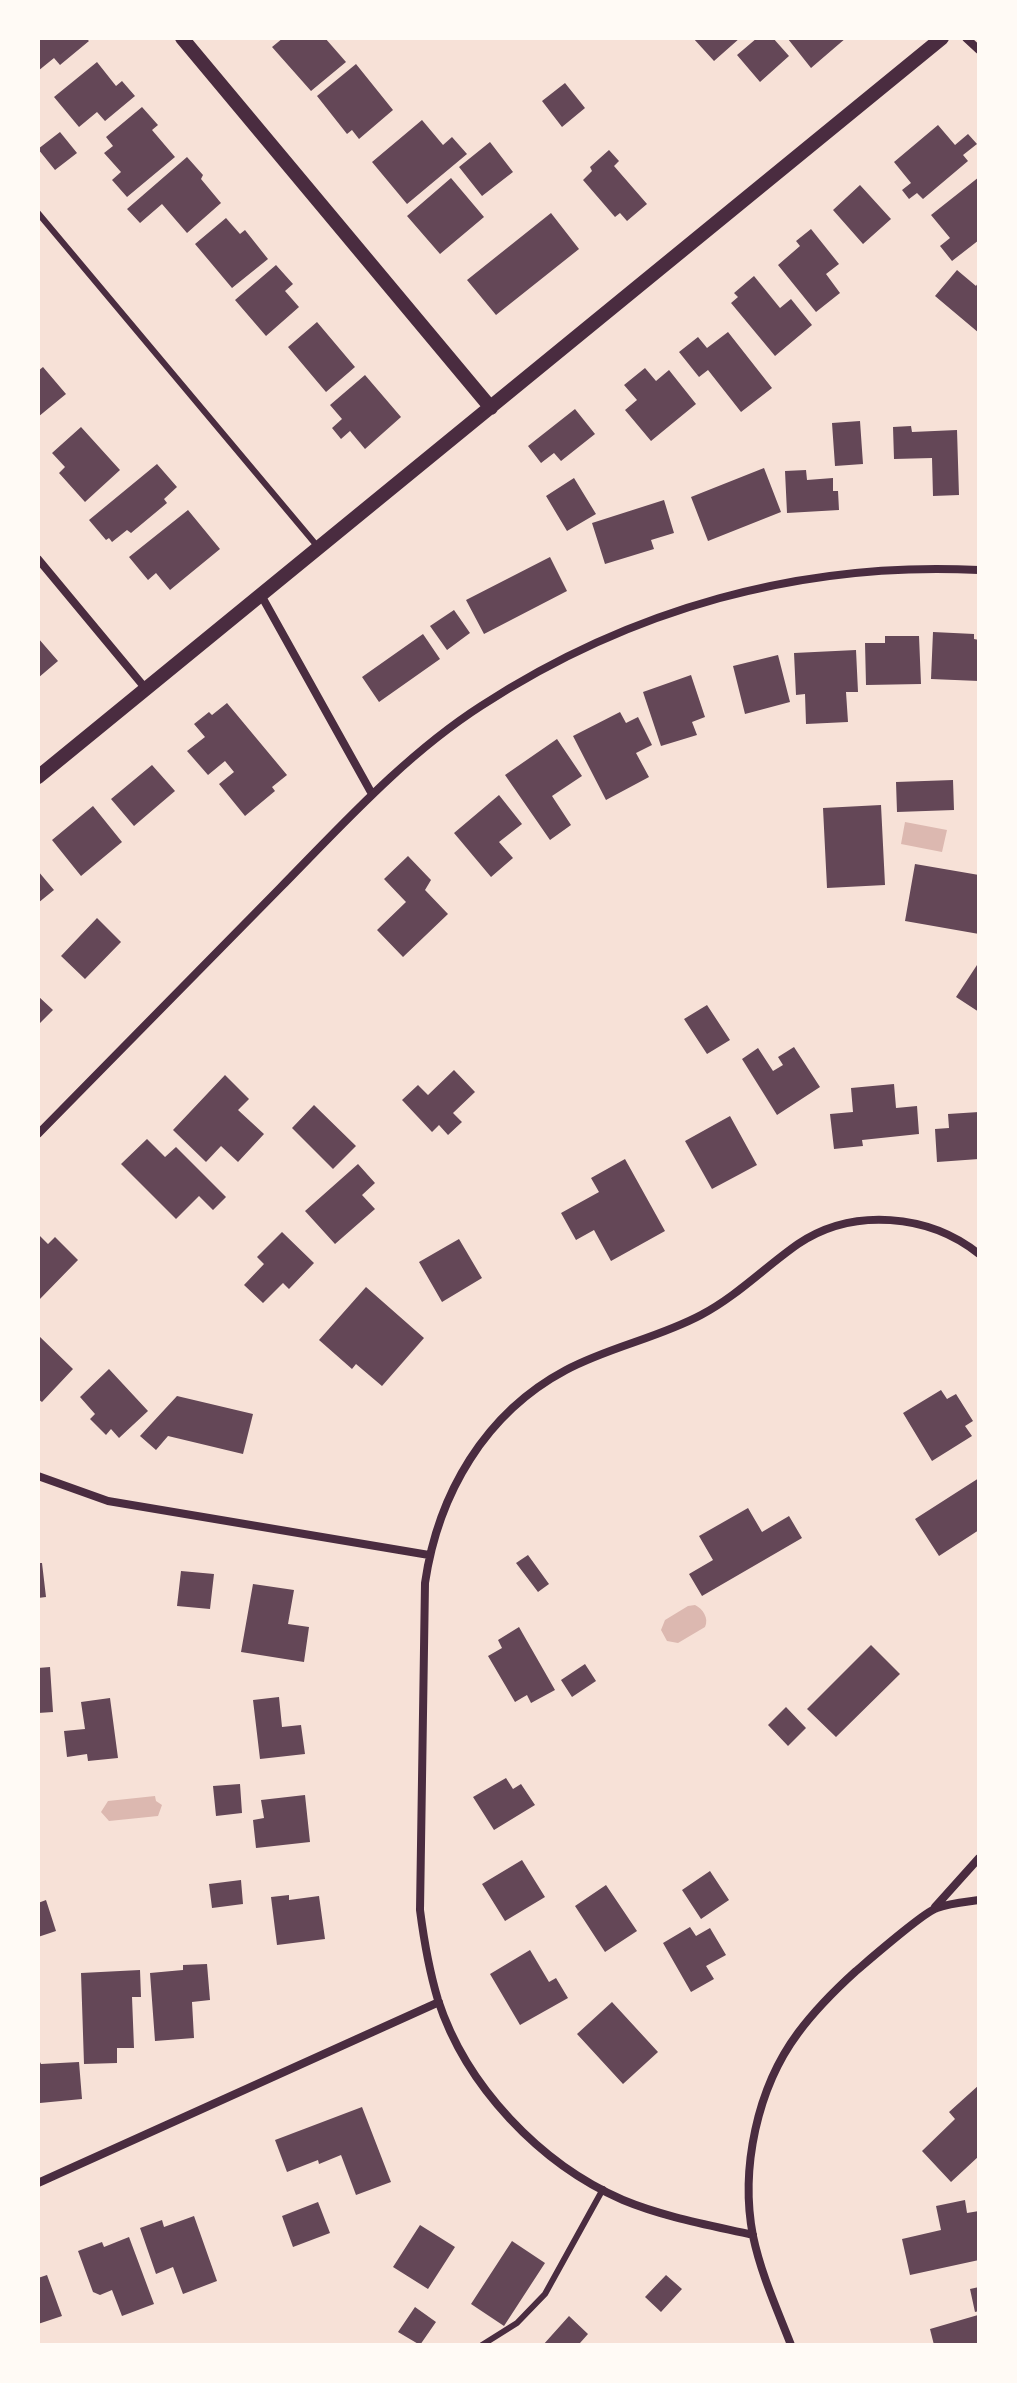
<!DOCTYPE html>
<html>
<head>
<meta charset="utf-8">
<style>
  body { margin:0 }
  #map { position:relative; width:1017px; height:2383px; overflow:hidden; background:#f7e1d7; font-family:Arial,sans-serif }
  canvas { display:block }
  .frame { position:absolute; inset:0; border:40px solid #fffaf5; pointer-events:none }
</style>
</head>
<body>
<div id="map">
<canvas width="1017" height="2383"></canvas>
<div class="frame"></div>
</div>
<script>
const g = document.querySelector('canvas').getContext('2d');
g.lineJoin = 'round';
function fillPath(path, color) {
  g.fillStyle = color;
  g.fill(path, 'evenodd');
}
function stroke(path, color, width, dash) {
  g.strokeStyle = color;
  g.lineWidth = width;
  g.lineCap = dash ? 'butt' : 'round';
  g.setLineDash(dash || []);
  g.stroke(path);
}
fillPath(new Path2D(`
  M905,822L947,830L942,852L901,844Z
  M695,1605C703,1609 709,1618 705,1627L678,1643L667,1641L661,1630L665,1620L688,1606Z
  M155,1796L156,1801L162,1805L158,1816L109,1821L101,1812L108,1801Z`), '#dcb8b0');
fillPath(new Path2D(`
  M38,38H86L89,41L60,65L54,58L38,71Z
  M283,38H325L346,62L311,91L272,47Z
  M693,38H740L714,61Z
  M757,38H773L789,56L760,82L737,55Z
  M789,38H846L811,68L788,39Z
  M97,62L116,86L122,81L135,96L105,121L97,112L79,127L54,97Z
  M356,64L393,110L359,139L352,130L347,134L317,96Z
  M565,83L585,108L562,127L542,101Z
  M142,107L158,125L152,130L175,157L127,197L112,180L121,172L104,153L113,146L106,137Z
  M422,120L443,145L452,137L467,154L407,204L372,162Z
  M938,125L955,145L968,134L977,144L963,155L968,161L923,199L917,193L909,199L902,190L911,183L894,162Z
  M60,132L77,153L55,170L38,149Z
  M490,142L513,172L482,196L459,167Z
  M609,150L619,161L614,166L647,204L627,221L620,213L615,217L583,180L592,171L590,167Z
  M187,157L203,175L201,179L221,203L187,233L162,204L140,223L127,209Z
  M979,177V240L952,261L940,246L950,238L931,215Z
  M451,178L484,217L440,254L407,216Z
  M860,185L891,219L863,244L833,210Z
  M551,213L579,249L496,315L467,280Z
  M226,218L240,234L245,230L268,259L232,288L195,244Z
  M811,229L839,264L826,274L840,293L816,312L778,265L800,246L796,241Z
  M276,265L293,284L285,291L299,307L266,336L235,300Z
  M957,270L976,286L979,281V333L935,296Z
  M754,276L780,308L791,299L812,325L775,356L731,303L738,297L734,293Z
  M317,322L355,367L326,392L288,347Z
  M728,332L772,388L741,412L708,370L699,377L679,352L698,337L707,348Z
  M43,367L66,394L38,417V371Z
  M645,368L656,381L669,370L696,404L651,441L625,410L637,400L624,385Z
  M365,375L401,417L365,449L350,431L341,439L332,428L342,419L330,405Z
  M575,409L595,434L561,461L554,453L541,463L528,446Z
  M860,421L863,464L835,466L832,423Z
  M911,426L912,432L957,430L959,495L933,496L932,458L894,459L893,427Z
  M81,427L120,470L85,502L59,473L65,467L52,453Z
  M157,464L177,487L164,499L167,503L131,533L127,530L112,542L109,538L106,540L89,520Z
  M764,468L781,512L708,541L691,497Z
  M806,470L807,480L833,478V491H838L839,510L787,513L785,471Z
  M574,478L596,514L567,531L546,496Z
  M664,500L674,533L651,540L654,549L605,564L592,523Z
  M188,510L220,549L170,590L156,573L148,580L129,557Z
  M550,557L567,591L484,634L466,600Z
  M454,610L470,633L447,650L430,626Z
  M933,632L974,634V639L979,640V681L931,679Z
  M423,634L440,659L379,702L362,677Z
  M885,636H919L921,684L866,685L865,643H885Z
  M38,638L58,661L38,678Z
  M856,650L858,692H846L848,722L806,724L805,694L796,695L794,653Z
  M778,655L790,702L745,714L733,666Z
  M691,675L705,717L692,722L697,735L661,746L643,692Z
  M227,703L287,775L272,787L275,791L245,816L219,784L234,772L225,761L208,775L187,751L205,737L194,724L209,712L212,715Z
  M620,712L626,723L638,717L652,745L636,753L649,777L606,800L573,736Z
  M557,739L582,776L552,796L571,825L550,840L505,775Z
  M152,765L175,791L134,826L111,799Z
  M953,780L954,810L897,812L896,782Z
  M499,795L522,824L499,842L513,858L491,877L454,833Z
  M881,805L885,885L827,888L823,808Z
  M93,806L122,842L81,876L52,840Z
  M408,856L431,880L425,890L448,914L403,957L377,930L406,902L384,879Z
  M915,864L979,875V934L905,921Z
  M38,871L54,890L38,903Z
  M97,918L121,942L85,979L61,956Z
  M977,965L979,966V1012L956,997Z
  M38,996L53,1010L38,1025Z
  M707,1005L730,1040L707,1054L684,1019Z
  M794,1047L820,1087L777,1115L742,1059L758,1048L773,1071L783,1065L778,1057Z
  M454,1070L475,1092L453,1113L462,1122L448,1135L439,1125L432,1132L402,1100L418,1085L428,1095Z
  M225,1075L249,1099L238,1110L264,1134L238,1162L221,1146L206,1162L173,1130Z
  M894,1084L896,1108L917,1106L919,1134L862,1140L863,1146L834,1149L830,1114L853,1112L851,1088Z
  M314,1105L356,1146L333,1169L292,1128Z
  M979,1112V1159L937,1162L935,1129L949,1128L948,1114Z
  M730,1116L757,1165L712,1189L685,1141Z
  M147,1139L165,1157L176,1147L226,1197L213,1210L199,1196L176,1219L121,1164Z
  M625,1159L665,1231L611,1261L594,1230L576,1240L561,1213L599,1192L591,1178Z
  M358,1164L375,1183L362,1195L375,1209L335,1244L305,1211Z
  M282,1232L314,1263L289,1289L283,1283L263,1303L244,1285L264,1264L257,1257Z
  M38,1234L48,1244L55,1237L78,1260L38,1301Z
  M459,1239L482,1278L442,1302L419,1262Z
  M366,1287L424,1338L382,1386L356,1364L352,1369L319,1340Z
  M38,1335L73,1369L42,1402L38,1399Z
  M109,1369L148,1411L119,1438L111,1429L106,1435L90,1419L95,1414L80,1397Z
  M941,1390L947,1399L956,1394L973,1421L965,1426L972,1436L932,1461L903,1413Z
  M177,1396L253,1414L243,1454L168,1436L156,1450L140,1436Z
  M979,1478V1530L939,1556L915,1519Z
  M748,1508L762,1532L789,1516L802,1538L702,1596L689,1574L713,1560L699,1536Z
  M528,1555L549,1584L538,1592L516,1563Z
  M38,1563H42L46,1597L38,1598Z
  M181,1571L214,1574L210,1609L177,1606Z
  M253,1584L294,1590L288,1624L309,1627L304,1662L241,1652Z
  M519,1627L555,1690L531,1703L527,1695L515,1702L488,1656L502,1648L498,1640Z
  M871,1645L900,1674L836,1737L807,1709Z
  M585,1664L596,1681L572,1697L561,1680Z
  M50,1667L53,1712L38,1713V1668Z
  M279,1697L282,1727L301,1725L305,1754L260,1759L253,1700Z
  M110,1698L118,1758L88,1761L87,1754L67,1757L64,1731L85,1729L81,1702Z
  M786,1707L806,1728L788,1746L768,1725Z
  M506,1778L513,1789L521,1784L535,1805L494,1830L473,1797Z
  M240,1784L242,1813L216,1816L213,1786Z
  M305,1795L310,1842L256,1848L253,1820L264,1818L261,1800Z
  M522,1860L545,1897L505,1921L482,1884Z
  M710,1871L729,1900L701,1919L682,1890Z
  M241,1880L243,1904L212,1908L209,1884Z
  M606,1885L637,1931L605,1952L575,1906Z
  M289,1895V1900L319,1896L325,1939L277,1945L271,1897Z
  M46,1900L56,1931L38,1937V1903Z
  M690,1927L696,1936L710,1928L726,1955L706,1966L714,1979L691,1992L663,1943Z
  M530,1950L549,1982L556,1978L568,1998L520,2025L490,1974Z
  M207,1964L210,2000L192,2002L194,2038L155,2041L150,1973L183,1970V1965Z
  M140,1970L141,1997H132L134,2048H117V2063L84,2064L81,1973Z
  M612,2002L658,2052L623,2084L577,2034Z
  M38,2058L41,2064L79,2062L82,2099L40,2103Z
  M979,2085V2156L951,2182L922,2151L955,2119L949,2112Z
  M362,2107L391,2182L356,2195L341,2155L319,2164L318,2160L287,2172L275,2140Z
  M965,2200L967,2213L979,2211V2260L910,2275L902,2239L941,2230L936,2206Z
  M318,2202L330,2233L293,2247L282,2216Z
  M194,2216L217,2281L183,2294L173,2267L156,2274L140,2228L162,2220L164,2227Z
  M420,2225L455,2247L428,2289L393,2267Z
  M129,2237L154,2304L122,2316L112,2290L100,2295L93,2292L78,2251L102,2242L104,2247Z
  M512,2241L545,2263L504,2326L471,2304Z
  M47,2275L62,2316L38,2324V2278Z
  M666,2275L682,2289L661,2312L645,2297Z
  M979,2287V2311L975,2312L970,2289Z
  M415,2307L436,2322L420,2345L398,2332Z
  M978,2315L979,2345H934L930,2329Z
  M569,2316L588,2334L580,2343L583,2345H543Z`), '#644757');
stroke(new Path2D(`
  M38,213L318,547
  M482,2345L517,2323L545,2294L603,2189`), '#4a2c40', 6);
stroke(new Path2D(`
  M966,38L979,50
  M38,559L146,689
  M261,595L372,794
  M38,1134C119,1052 199,970 280,888C343,824 405,755 481,706C630,609 801,561 979,570
  M38,1476L108,1501L429,1555
  M935,1907L979,1858
  M38,2183L439,2002
  M753,2235C709,2225 664,2217 623,2200C540,2164 466,2086 438,2000C429,1970 424,1941 420,1910L425,1583C438,1494 485,1413 566,1370C609,1347 658,1338 701,1315C737,1296 765,1267 798,1244C853,1207 929,1214 979,1254
  M791,2345C777,2309 761,2274 753,2236C740,2169 757,2088 798,2033C815,2010 835,1990 856,1971C869,1960 925,1911 937,1908C950,1903 965,1902 979,1900`), '#4a2c40', 8);
stroke(new Path2D(`
  M182,38L491,408
  M38,777L942,38`), '#4a2c40', 14);
</script>
</body>
</html>
